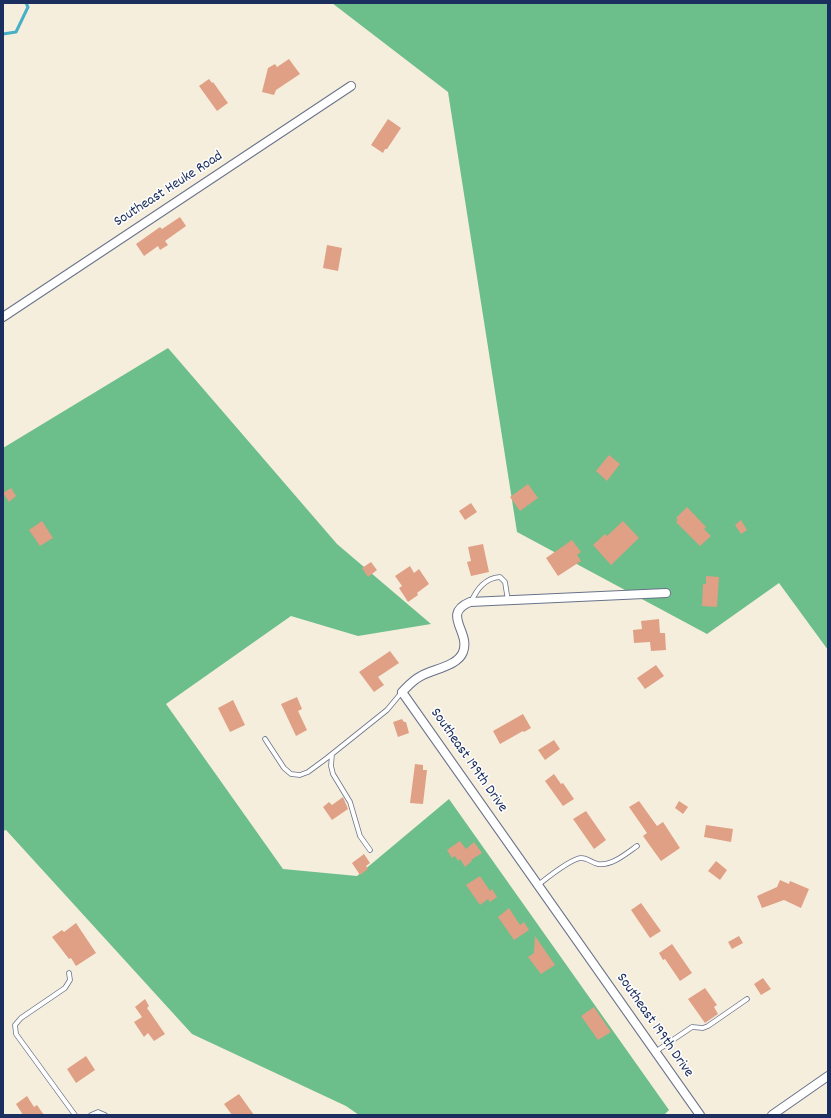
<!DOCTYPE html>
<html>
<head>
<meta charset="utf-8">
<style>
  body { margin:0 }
  #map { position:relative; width:831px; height:1118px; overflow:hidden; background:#f6eedc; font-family:Dekko,sans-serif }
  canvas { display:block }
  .frame { position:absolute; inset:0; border:4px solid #1b2f5e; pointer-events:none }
</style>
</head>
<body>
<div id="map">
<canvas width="831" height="1118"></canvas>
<div class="frame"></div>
</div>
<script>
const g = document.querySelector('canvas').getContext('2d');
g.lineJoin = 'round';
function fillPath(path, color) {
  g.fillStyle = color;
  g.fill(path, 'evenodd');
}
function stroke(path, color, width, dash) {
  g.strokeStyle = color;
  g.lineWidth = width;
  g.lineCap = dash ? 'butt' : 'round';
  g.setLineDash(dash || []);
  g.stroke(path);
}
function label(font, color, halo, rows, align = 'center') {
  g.font = font + ' Dekko,sans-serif';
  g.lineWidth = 3;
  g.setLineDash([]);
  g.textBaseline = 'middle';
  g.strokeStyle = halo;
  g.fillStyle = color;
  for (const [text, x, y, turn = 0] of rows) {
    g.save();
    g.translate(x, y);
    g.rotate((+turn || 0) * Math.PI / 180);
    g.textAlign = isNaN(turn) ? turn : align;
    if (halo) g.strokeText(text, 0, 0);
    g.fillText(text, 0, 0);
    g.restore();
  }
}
fillPath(new Path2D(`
  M332,3H828V650L779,583L707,634L517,532L448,92Z
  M168,348L337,544L431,624L358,636L291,616L166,704L283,869L357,876L449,799L669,1110L664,1115H359L346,1106L192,1034L6,830L3,831V448Z`), '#6cbe8a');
stroke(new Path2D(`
  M3,34L16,32L28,7L26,3`), '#47b0c6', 3);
fillPath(new Path2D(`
  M289,59L300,74L276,90L274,95L262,92L268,68L275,64L277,67Z
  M209,79L212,83L213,82L228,103L217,111L199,86Z
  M388,119L401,128L387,149H385L383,153L371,145Z
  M180,217L186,226L165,241L168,245L160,250L158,246L144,256L136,244L160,227L162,229Z
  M327,245L342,248L338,271L323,268Z
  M609,455L620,464L607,481L596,471Z
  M528,484L538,498L520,511L510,497Z
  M11,488L16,496L9,502L3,493Z
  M471,503L477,512L465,520L459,511Z
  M687,507L706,527L704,529L711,536L700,546L676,522L678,520L676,518Z
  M741,520L747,530L741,534L735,525Z
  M42,521L53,538L40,546L29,530Z
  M623,521L639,538L611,565L593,545L605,534L607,536Z
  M572,540L581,552L577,555L581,561L558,576L546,558Z
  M483,544L489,572L471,576L467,562L471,561L468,547Z
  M371,562L377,570L368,577L362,568Z
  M410,566L414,573L419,569L429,584L417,593L418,595L408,602L399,588L402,586L395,576Z
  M706,576L719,577L717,607L702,606L703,584H706Z
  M659,619L660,633H665L666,650L651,651L650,642L634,643L633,630L642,629L641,621Z
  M390,651L399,663L378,677L384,685L374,692L359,672Z
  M656,665L664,676L645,689L637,678Z
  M297,697L302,709L298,711L307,730L296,736L281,704Z
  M233,700L245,725L230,732L218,708Z
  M523,714L531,728L524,732L523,731L500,744L493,731Z
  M402,719L404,722H406L409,733L398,737L393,722Z
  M554,740L560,749L545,760L538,750Z
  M415,764L423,765V770H427L423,804L410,803Z
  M554,774L561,784L563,783L574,799L563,806L545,781Z
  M343,797L348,809L332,820L323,807L329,802L332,805Z
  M639,801L657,826L663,822L680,848L661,861L643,836L647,833L629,807Z
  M679,801L688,807L683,814L675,808Z
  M586,811L606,840L594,849L573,819Z
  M706,825L733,829L731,842L704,837Z
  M460,841L466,849L474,842L482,853L471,860L472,861L465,867L460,859L458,861L455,856L452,858L447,850Z
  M364,854L370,863L366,866L368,869L360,875L352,863Z
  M716,861L727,870L720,880L708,871Z
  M480,876L490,891L492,889L497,897L490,902L488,899L480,905L466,885Z
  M780,880L789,884L790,881L809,889L801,908L784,900L762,908L757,896L777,887Z
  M641,903L661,931L650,938L631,910Z
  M509,908L520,925L524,922L529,930L514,940L498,917Z
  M76,923L96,953L76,966L71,958L69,959L52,937L62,930L64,932Z
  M535,936L555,965L541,974L528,957L534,953Z
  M739,936L743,943L732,949L728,942Z
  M672,944L692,973L680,981L665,959L663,960L659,953Z
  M763,978L771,989L761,995L754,984Z
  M705,988L717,1005L714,1007L718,1014L705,1023L688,999Z
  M145,999L149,1006L147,1008L165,1034L154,1041L148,1033L144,1037L134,1022L142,1017L135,1007Z
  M594,1007L611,1032L598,1040L581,1016Z
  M86,1056L95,1070L76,1083L67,1069Z
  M239,1094L254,1115H232L224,1104Z
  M27,1096L34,1107L37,1105L44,1115H23L16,1104Z`), '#e0a086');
const lane = new Path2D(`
  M471,602C477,589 485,578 500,577L505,582L508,601
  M265,739L284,768L291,774L300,775L308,772L327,758L387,710L402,692
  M332,754L331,766L333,774L350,802L360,836L370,850
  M538,885C547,878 570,859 581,858C588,858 592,863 598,864C612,866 627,853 637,846
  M69,973L70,980L65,988L21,1018L15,1025L16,1034L75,1115
  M655,1052L692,1027L703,1028L708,1026L747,999
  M91,1115L98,1112L105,1115`);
const street = new Path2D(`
  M3,317L351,86
  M666,593L470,602C441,614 471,632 463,652C458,666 433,669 421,676C413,680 408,686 402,692L700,1115
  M772,1115L828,1076`);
stroke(lane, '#68728a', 5.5);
stroke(street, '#68728a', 10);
stroke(lane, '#fff', 4);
stroke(street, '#fff', 8);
label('15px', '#1b2f5e', '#fff', [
  ["Southeast Heuke Road",169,190,-33],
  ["Southeast 199th Drive",468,761,55],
  ["Southeast 199th Drive",654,1026,55]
]);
</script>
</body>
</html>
